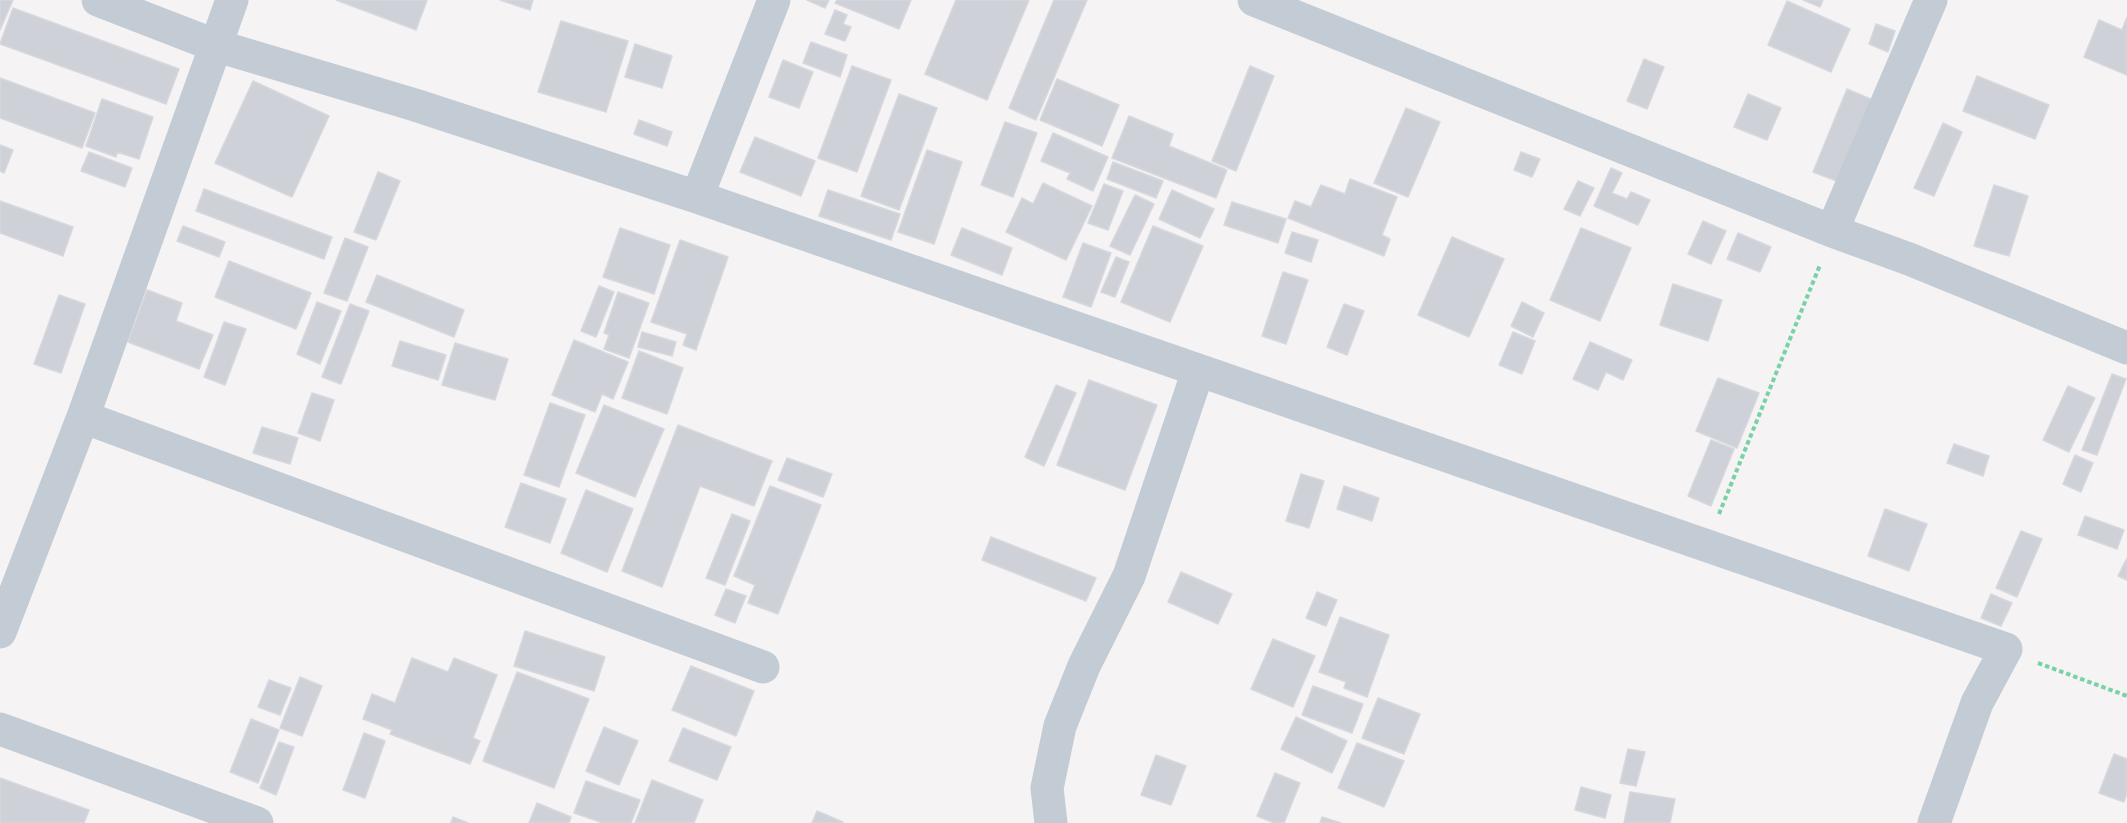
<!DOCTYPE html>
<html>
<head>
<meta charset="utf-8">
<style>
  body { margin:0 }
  canvas { display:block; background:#f5f3f3 }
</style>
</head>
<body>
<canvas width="2127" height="823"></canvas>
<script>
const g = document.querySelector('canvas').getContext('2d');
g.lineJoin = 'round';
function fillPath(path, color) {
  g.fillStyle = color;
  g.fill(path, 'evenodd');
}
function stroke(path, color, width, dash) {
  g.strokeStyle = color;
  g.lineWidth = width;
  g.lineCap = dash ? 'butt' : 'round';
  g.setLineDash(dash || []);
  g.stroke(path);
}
const building = new Path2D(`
  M0,0H13L0,30Z
  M336,0H427L416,30Z
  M500,0H533L530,10Z
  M807,0H829L825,8Z
  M837,0H911L899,29L835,3Z
  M956,0H1029L987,100L925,74Z
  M1054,0H1087L1036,120L1009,108Z
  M1803,0H1823L1820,7Z
  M1787,1L1850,29L1831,72L1768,45Z
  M13,8L179,69L166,104L0,44Z
  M835,10L847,15L843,24L851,27L845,41L825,34Z
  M2127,17V75L2084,57L2099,20L2122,30Z
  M561,21L628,41L606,112L538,92Z
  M1876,24L1895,31L1888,52L1869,44Z
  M811,42L847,55L840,77L803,63Z
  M635,44L672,56L662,88L625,77Z
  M1644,59L1664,67L1647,109L1627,101Z
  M783,60L813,72L799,108L769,97Z
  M852,66L891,80L857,172L818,158Z
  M1250,66L1274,76L1236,171L1212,161Z
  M1977,76L2049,105L2035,139L1963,111Z
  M0,78L95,113L82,148L0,118Z
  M1057,79L1119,105L1102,146L1040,120Z
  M253,81L329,116L292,197L215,163Z
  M1847,89L1873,100L1839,182L1813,172Z
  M899,94L937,108L899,210L861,196Z
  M1748,94L1781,108L1767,140L1734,127Z
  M102,99L153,117L139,159L117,152L116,157L86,146Z
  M1406,108L1440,122L1408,197L1374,183Z
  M1129,116L1173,134L1169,146L1227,170L1216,198L1112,158Z
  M639,120L672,132L667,146L634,134Z
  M1005,122L1037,133L1013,197L981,185Z
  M1943,123L1962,132L1934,196L1914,188Z
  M1053,133L1108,157L1093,191L1067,179L1070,173L1041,161Z
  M755,137L815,161L801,196L740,172Z
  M0,145L13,150L4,173L0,171Z
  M927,150L962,162L934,244L898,232Z
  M89,152L132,168L125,187L81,171Z
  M1521,152L1540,159L1532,177L1514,170Z
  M1113,162L1163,181L1156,198L1107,179Z
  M1611,168L1622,173L1612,193L1627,199L1631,192L1650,200L1638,225L1594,206Z
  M378,172L400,181L376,240L354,232Z
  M1350,179L1397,197L1382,235L1390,239L1384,256L1288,218L1295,201L1311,207L1321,185L1345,194Z
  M1578,181L1594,188L1580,216L1564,209Z
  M1043,183L1092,206L1066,260L1006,232L1022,198L1033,204Z
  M1104,184L1123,191L1108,230L1088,223Z
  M1994,185L2028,196L2009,256L1974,246Z
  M204,189L332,237L324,259L196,211Z
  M828,190L900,214L891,240L819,216Z
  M1172,190L1214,209L1200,238L1159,219Z
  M1135,195L1154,204L1130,255L1110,246Z
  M0,201L73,227L63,256L0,233Z
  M1232,202L1286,219L1278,243L1224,225Z
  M1703,221L1726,231L1711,264L1688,254Z
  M183,226L225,242L219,257L177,241Z
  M1153,226L1203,246L1170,322L1121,302Z
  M620,228L670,245L654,294L603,277Z
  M962,228L1012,248L1002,275L951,255Z
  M1581,228L1631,248L1600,321L1550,300Z
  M1292,232L1318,240L1311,262L1285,253Z
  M1738,233L1771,247L1760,272L1727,259Z
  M1452,237L1504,259L1469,337L1418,315Z
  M345,238L368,247L347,301L324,293Z
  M680,240L728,257L696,350L683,345L687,334L651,322Z
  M1083,243L1111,253L1091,307L1063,297Z
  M1116,257L1129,262L1115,297L1101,292Z
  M229,261L311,293L296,329L215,297Z
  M1283,272L1308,280L1286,344L1262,336Z
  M377,275L464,310L454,337L366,302Z
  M1673,284L1722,300L1708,341L1660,325Z
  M599,286L614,292L596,337L581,331Z
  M147,290L182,303L176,321L213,335L199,369L128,342Z
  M618,292L649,303L629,358L604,349L609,335L604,333Z
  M59,295L85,304L61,373L34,364Z
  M317,302L341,311L320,364L297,354Z
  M1522,302L1544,313L1533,337L1511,326Z
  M350,304L369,311L341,384L322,377Z
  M1344,304L1364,311L1347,355L1327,347Z
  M224,322L246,329L225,385L204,377Z
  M642,332L676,342L672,356L638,347Z
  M1513,332L1535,341L1522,374L1499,365Z
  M574,340L628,362L613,399L602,394L595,412L552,395Z
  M400,341L446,355L438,380L392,366Z
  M1590,342L1632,360L1623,380L1606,372L1598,390L1573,379Z
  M455,343L508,359L495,400L442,385Z
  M639,351L683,368L667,414L622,398Z
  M2112,374L2126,379L2097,455L2082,450Z
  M1718,378L1759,393L1737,448L1696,431Z
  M1089,380L1157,405L1125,490L1057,465Z
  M1056,385L1076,393L1044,466L1025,457Z
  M2068,386L2095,398L2069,452L2043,440Z
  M312,393L334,400L320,441L298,433Z
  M550,403L585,415L559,487L524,475Z
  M604,405L664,429L635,497L576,473Z
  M678,425L772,461L754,506L700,486L662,587L622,571Z
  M262,427L298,438L290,464L253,453Z
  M1711,440L1734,449L1711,506L1688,496Z
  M1954,444L1989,456L1983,476L1947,463Z
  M2075,455L2093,463L2081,492L2063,484Z
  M787,458L832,474L823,497L778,480Z
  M1301,474L1324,481L1309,528L1286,521Z
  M521,483L566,499L550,543L505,527Z
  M770,486L821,505L778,614L748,603L755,585L734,576Z
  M1344,486L1379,498L1372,521L1337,509Z
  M586,490L633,509L607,572L561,553Z
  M1885,509L1927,524L1909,571L1868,556Z
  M732,514L750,521L725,585L706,578Z
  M2085,516L2124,530L2117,549L2078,535Z
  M2021,531L2042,539L2017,597L1996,588Z
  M991,537L1096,578L1086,601L982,560Z
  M2127,558V580L2118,576Z
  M1181,572L1232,594L1218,624L1168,602Z
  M726,589L746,596L735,623L715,615Z
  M1317,592L1337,600L1326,626L1306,618Z
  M1991,594L2012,603L2001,626L1981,618Z
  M1340,617L1389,635L1367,697L1344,688L1346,682L1319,672Z
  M525,631L605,657L594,691L514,666Z
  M1273,639L1315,656L1293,707L1251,689Z
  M412,658L448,672L454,658L497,675L473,738L480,741L470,764L390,734L392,730L363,719L372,694L395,703Z
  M691,666L754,691L736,736L672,710Z
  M517,672L589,699L554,788L483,761Z
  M300,677L322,686L302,736L280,728Z
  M269,680L291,688L280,715L258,707Z
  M1313,686L1363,704L1352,733L1302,715Z
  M1378,698L1420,714L1404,754L1362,738Z
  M1296,717L1347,741L1332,773L1281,749Z
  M251,719L279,730L258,783L230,772Z
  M604,727L638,741L619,785L586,771Z
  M683,728L731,747L717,780L669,761Z
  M364,733L385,741L365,798L343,790Z
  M279,742L294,747L276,795L260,788Z
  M1357,743L1404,761L1384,807L1338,788Z
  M1628,749L1645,752L1636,786L1620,783Z
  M2114,754L2127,759V793L2124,802L2099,793Z
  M1156,755L1186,766L1171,805L1141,795Z
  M1275,773L1300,783L1284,823H1274L1257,816Z
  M0,778L89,810L84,823H0Z
  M652,780L703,800L694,823H635Z
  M586,781L640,800L631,823H603L574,813Z
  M1581,787L1611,795L1605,818L1575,810Z
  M1630,792L1675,799L1670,823H1624Z
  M537,803L571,817L569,823H529Z
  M817,811L843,822V823H812Z
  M453,817L468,823H451Z
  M1322,817L1341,823H1320Z`);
fillPath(building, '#ced1d7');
stroke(building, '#d6d8de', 1.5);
stroke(new Path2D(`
  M1719,514L1820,265
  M2038,663L2127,696`), '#77d2a7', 4, [4.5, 3]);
stroke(new Path2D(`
  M98,0L214,45L415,105L697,197L2006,649L1977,703L1934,823
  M1254,0L1832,231L1909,259L2127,348
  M697,197L774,0
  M1832,231L1931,0
  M83,417L763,667
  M0,632L83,417L232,0
  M0,729L257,823
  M1051,823L1047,788L1060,726L1084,666L1129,576L1198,371`), '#c3ccd4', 33);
</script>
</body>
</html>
